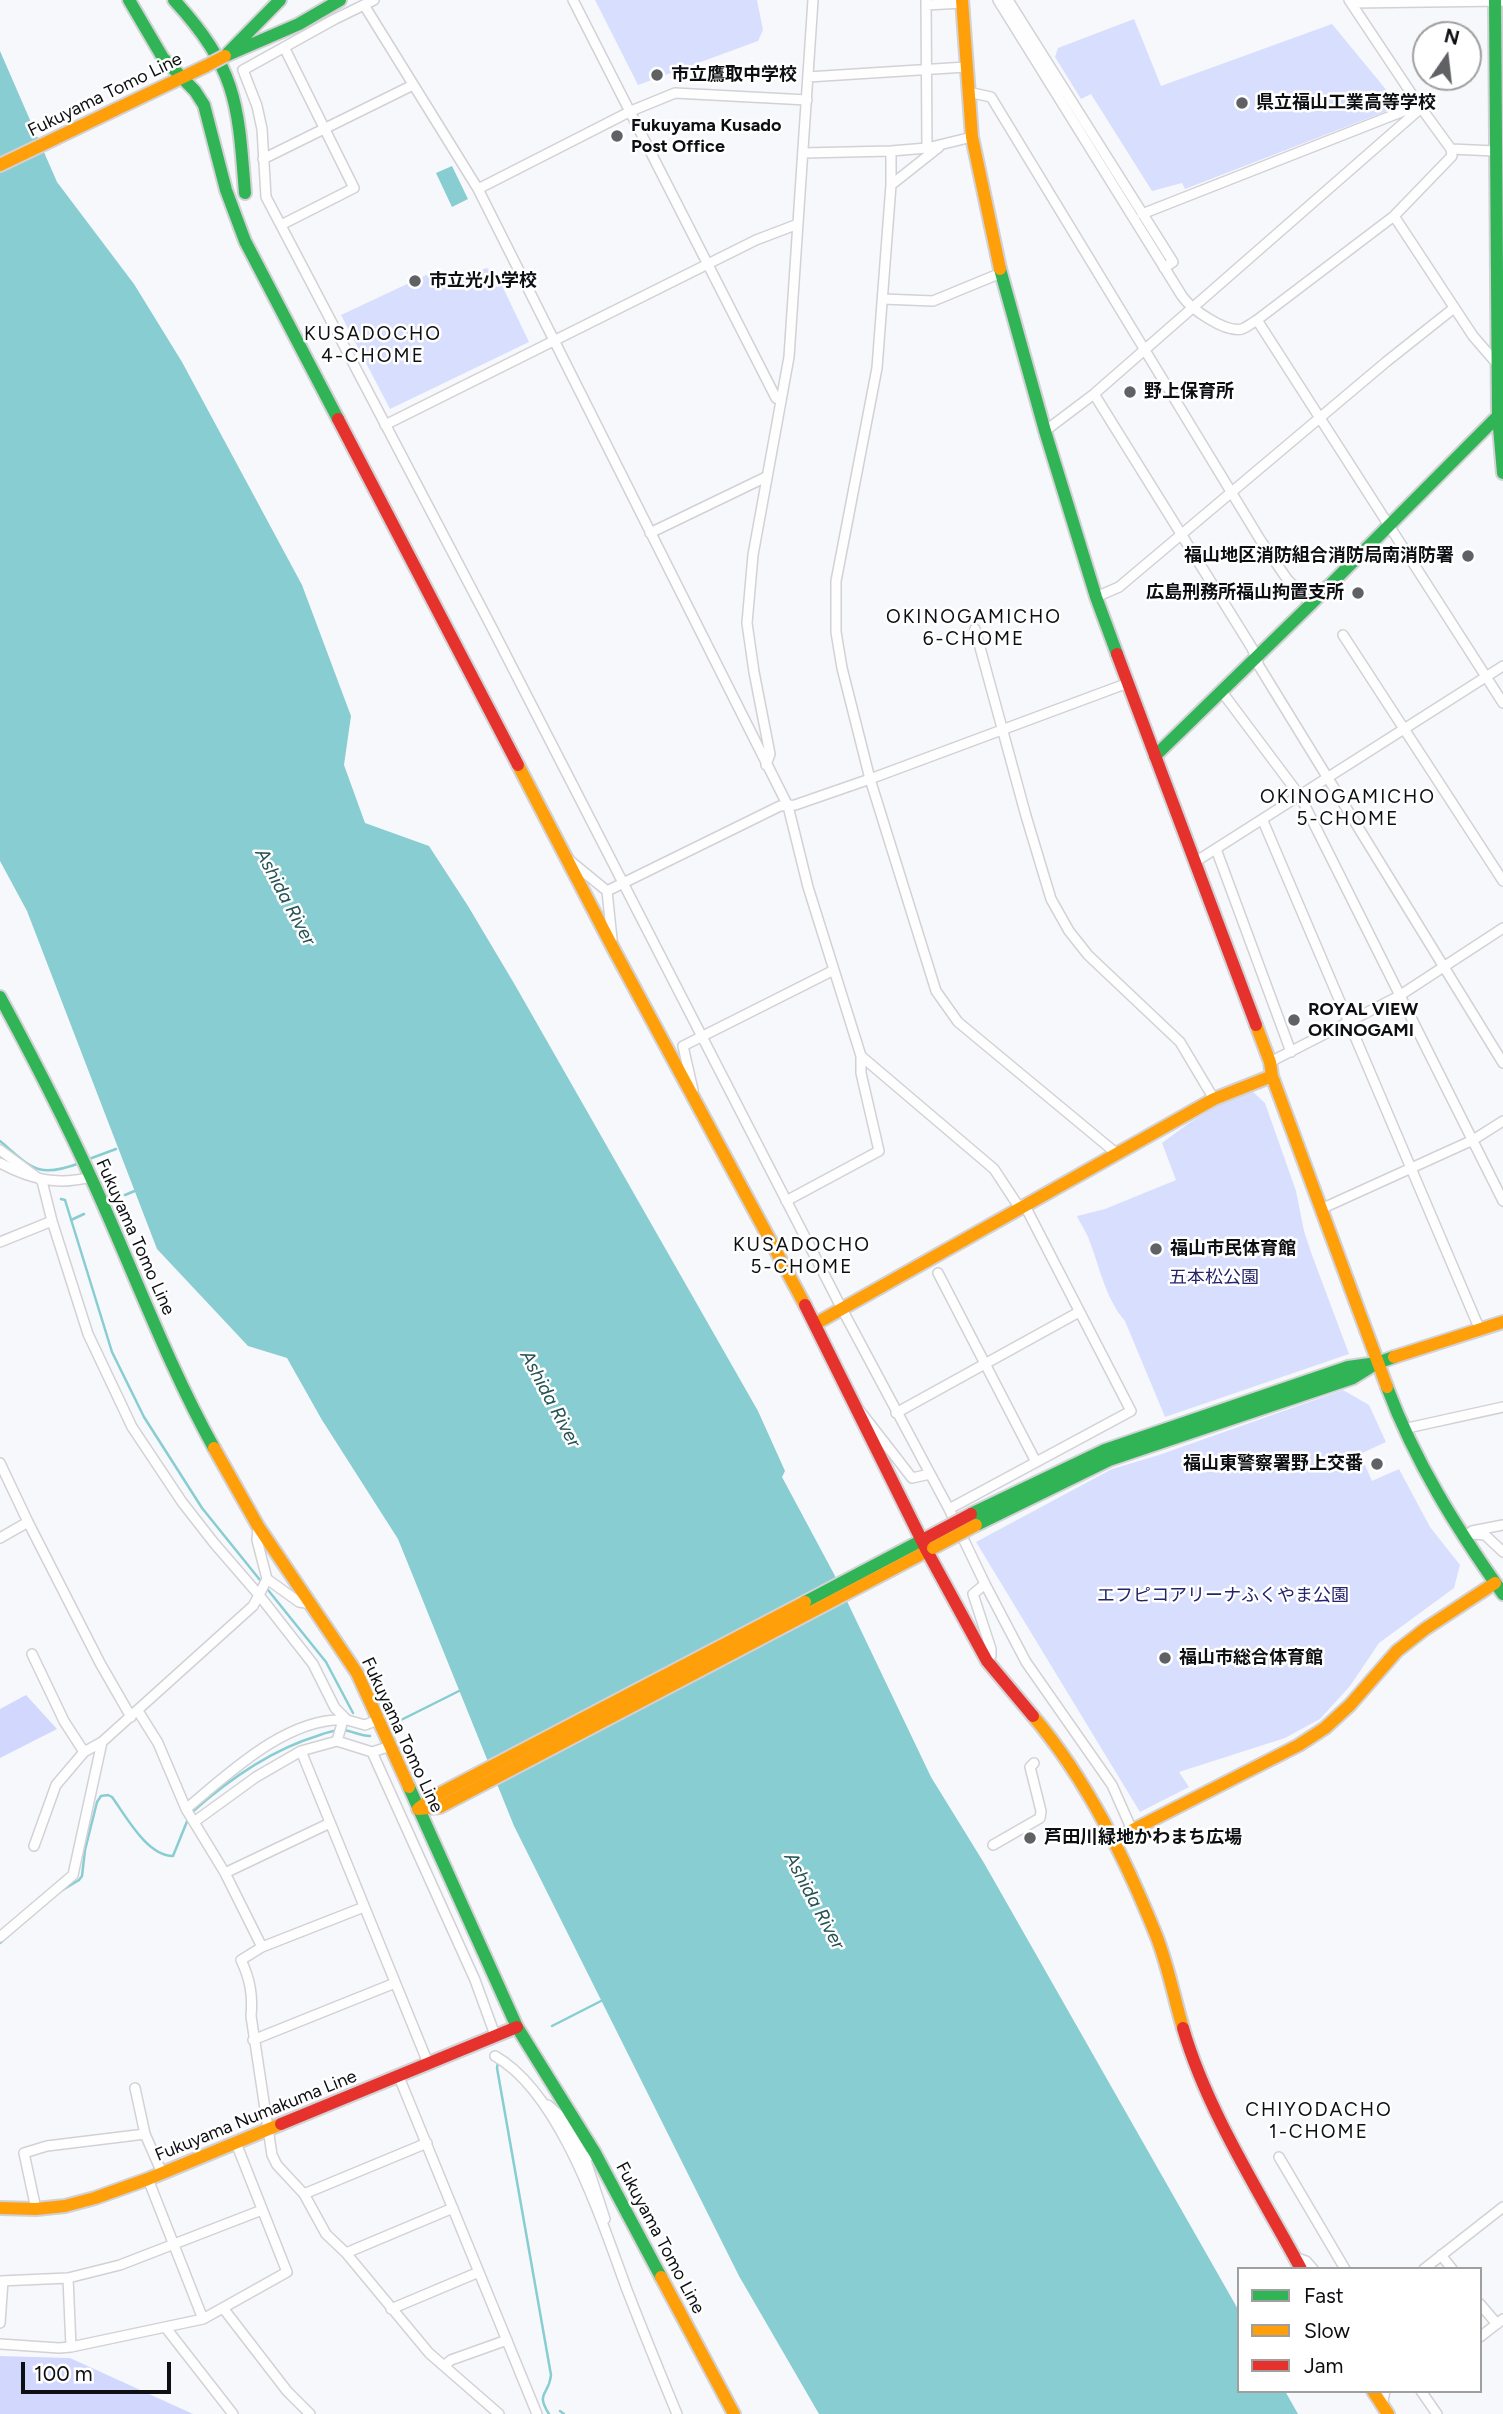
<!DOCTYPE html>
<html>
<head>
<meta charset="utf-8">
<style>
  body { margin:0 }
  #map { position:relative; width:1503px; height:2414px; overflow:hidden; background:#f7f8fc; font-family:Figtree,sans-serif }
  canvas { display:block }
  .legend { position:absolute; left:1237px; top:2267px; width:245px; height:126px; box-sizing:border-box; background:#fff; border:2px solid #9f9fa0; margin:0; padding:9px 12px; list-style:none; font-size:21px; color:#0e0f12 }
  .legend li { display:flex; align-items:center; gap:14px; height:35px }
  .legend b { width:35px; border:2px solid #9f9fa0 }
  .north { position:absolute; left:1412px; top:21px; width:70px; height:70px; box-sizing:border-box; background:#fff; border:2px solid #9f9fa0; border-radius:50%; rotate:14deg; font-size:19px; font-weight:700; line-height:28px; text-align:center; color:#0e0f12 }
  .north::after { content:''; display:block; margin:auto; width:24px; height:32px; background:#606164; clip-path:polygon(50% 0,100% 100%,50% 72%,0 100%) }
  .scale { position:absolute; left:21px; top:2362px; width:150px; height:32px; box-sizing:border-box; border:4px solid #0e0f12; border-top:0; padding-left:9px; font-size:21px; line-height:24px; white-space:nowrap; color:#0e0f12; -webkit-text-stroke:5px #fff; paint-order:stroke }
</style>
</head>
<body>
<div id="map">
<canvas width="1503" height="2414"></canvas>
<ul class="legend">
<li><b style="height:9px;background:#30b455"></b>Fast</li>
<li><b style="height:9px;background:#ff9f0a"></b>Slow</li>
<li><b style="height:9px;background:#e5322d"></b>Jam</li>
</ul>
<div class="north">N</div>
<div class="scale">100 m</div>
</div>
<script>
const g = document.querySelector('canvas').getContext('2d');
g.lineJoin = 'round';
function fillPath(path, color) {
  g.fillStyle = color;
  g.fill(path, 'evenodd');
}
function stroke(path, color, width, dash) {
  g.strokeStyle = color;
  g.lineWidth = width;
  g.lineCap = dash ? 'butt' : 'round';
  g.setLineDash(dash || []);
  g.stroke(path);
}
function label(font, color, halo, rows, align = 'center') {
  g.font = font + ' Figtree,"Noto Sans JP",sans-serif';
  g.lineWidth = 5;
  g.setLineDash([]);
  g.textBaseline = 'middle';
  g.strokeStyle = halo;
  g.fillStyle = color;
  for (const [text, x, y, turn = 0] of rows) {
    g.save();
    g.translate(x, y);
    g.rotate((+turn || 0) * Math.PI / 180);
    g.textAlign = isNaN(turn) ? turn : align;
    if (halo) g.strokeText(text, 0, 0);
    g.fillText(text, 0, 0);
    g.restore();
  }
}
fillPath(new Path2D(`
  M595,0H757L763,30L758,41L638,85Z
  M1134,19L1161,86L1332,24L1388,92L1392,109L1185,189L1182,183L1152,191L1091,94L1081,99L1055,57L1058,48Z
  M486,268L495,271L529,342L390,409L341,315L439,269L447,286Z
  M1245,1089L1253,1092L1265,1103L1296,1191L1304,1231L1312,1255L1349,1354L1165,1417L1125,1321C1105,1298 1099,1264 1088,1237C1085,1230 1080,1223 1077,1216L1105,1209L1176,1180L1162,1143L1189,1123Z
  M1343,1390L1369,1405L1386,1442L1360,1454L1372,1481L1399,1469L1430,1527L1460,1565L1454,1588L1379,1643L1350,1686L1320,1719L1285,1738L1179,1772L1189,1787L1140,1812L976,1542L1112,1469L1159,1455Z`), '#d8defd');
fillPath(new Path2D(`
  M26,1695L57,1729L0,1758V1709Z
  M0,2356L70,2358L193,2414H0Z`), '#d2d8fd');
fillPath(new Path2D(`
  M0,51L57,182L134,284L182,362L302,585L351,716L344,765L365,823L429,846L468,906L515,985L758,1411L785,1471L782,1477L834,1574L931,1777L984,1863L1239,2311V2391H1285L1298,2414H819L739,2276L514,1826L398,1539L322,1420L287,1358L248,1346L157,1249L27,911L0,861Z
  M452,166L468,199L452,207L436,173Z`), '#87cdd1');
stroke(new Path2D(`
  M0,1141C32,1168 37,1179 80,1163
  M89,1159L116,1149
  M125,1195L137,1190
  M61,1199L65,1200L112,1352L144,1417L202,1508L326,1662L353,1713
  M71,1220L84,1214
  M399,1721L461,1690
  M191,1813C227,1781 271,1750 317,1736C325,1733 335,1729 343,1730C353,1731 360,1736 370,1736
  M61,1891L79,1880L82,1876L85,1850L97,1802L101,1796L108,1795L112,1797C126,1816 147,1856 173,1856L188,1819
  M0,1943L8,1936
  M552,2026L601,2001
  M498,2062L497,2068L551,2375C549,2396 535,2392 549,2414
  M560,2411L564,2414`), '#87cdd1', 2.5);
const street = new Path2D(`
  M374,0L335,19L243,70L257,106L262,129L266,197L490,624L842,1309L949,1509L1131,1411L1024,1204
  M573,0L776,398L781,401
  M926,0L927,148
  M998,0L1182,296C1191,309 1225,333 1242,329C1247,327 1252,323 1257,320L1394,216L1452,156L1451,149L1419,105L1349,0
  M1008,0L1173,262L1164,268
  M1352,3L1503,1
  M364,5L478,189L788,806L808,887L861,1056L994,1169L1019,1207
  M926,5L963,3
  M808,77L966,67
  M968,92L991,97L1261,541L1287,579L1311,604
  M1451,149L1495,151
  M891,151V185L877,368L836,581V632L842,668L870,779L936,991L958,1022L1116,1153
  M803,153L891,151L927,148L972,137
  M263,159L413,85
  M891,185L939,147
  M478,189L631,111L675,93L807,100
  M1142,214L1419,105
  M1394,216L1473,336L1499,366
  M281,225L354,188L284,47
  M883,299L933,301L1001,273
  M1257,320L1503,703
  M1094,394L1252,648L1259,666L1503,1063
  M385,425L756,240L798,224
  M1045,431L1094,394L1421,108
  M650,533L766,477
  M1096,597L1119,587L1386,362L1454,308
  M975,629L1026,816L1051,899L1069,931L1088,955L1180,1042L1214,1099
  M1343,635L1503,881
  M1222,692L1300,796L1503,1201
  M766,765L770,754L754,672L747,623L753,555L789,357L813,0
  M1263,821L1480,1330
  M1216,849L1291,1052
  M568,859L607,891
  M1195,862L1503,666
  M612,939L607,891L780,806L795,805L870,779L1128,683
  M1270,1062L1399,996L1503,928
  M693,1090L683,1046L834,970
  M0,1150L42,1181L52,1221L88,1334L132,1427L182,1502L214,1543L259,1595L267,1579L299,1602L312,1604
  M0,1163C30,1179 57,1186 91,1177
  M786,1201L879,1151L861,1073V1056
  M1321,1209L1473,1140L1503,1121
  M0,1242L52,1221
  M938,1273L1036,1462
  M860,1411L912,1478L930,1474
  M896,1413L1079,1312
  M1403,1429L1503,1407
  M0,1463L28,1522L0,1538
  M949,1509L985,1584L1026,1662L1112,1785L1132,1830
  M28,1522L100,1663L131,1717
  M258,1526L257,1540L267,1579
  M1472,1531L1503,1525
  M1460,1533L1485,1535L1503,1552
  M985,1584L973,1594L991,1649V1656L987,1661
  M32,1654L64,1721L84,1752L102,1742
  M138,1711L158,1743L186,1809L225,1873L262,1947
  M337,1741L343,1720
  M301,1751L428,2063
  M372,1752L475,1980L495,2035
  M186,1809C228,1774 288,1716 347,1720
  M194,1822L256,1777L301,1751L337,1741L372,1752L391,1746
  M993,1845L1040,1818L1041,1811L1030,1767L1034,1763
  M34,1846L56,1785L84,1752
  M225,1873L330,1823
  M364,1907L262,1947L241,1960C250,1979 253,1995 251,2016L272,2155L277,2165L304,2194L326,2234L346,2253L429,2353L499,2414
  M0,1937L73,1875L102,1742L253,1606L259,1595L313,1664L335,1708L347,1720L365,1725L380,1719
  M253,2040L395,1983
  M495,2056C561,2093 602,2222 627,2290C643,2331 660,2373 677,2414
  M399,2077L537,2414
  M135,2088L145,2134L162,2173
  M548,2105L559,2115L585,2158
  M595,2153L585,2158L605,2219
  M1279,2157L1345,2269
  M148,2179L203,2319
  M304,2194L427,2143
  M36,2209L24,2153L47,2146L145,2134
  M346,2253L453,2208
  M1441,2255L1452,2269
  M1294,2257L1306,2261L1313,2269
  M1424,2269L1503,2207
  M68,2278L71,2347
  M0,2281L68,2278L120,2265L262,2210
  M1480,2304L1497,2324
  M223,2308L287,2391L310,2414
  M391,2309L479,2272
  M0,2323L3,2281
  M166,2328L233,2414
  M1480,2337L1503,2319
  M0,2344L59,2348L71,2347L203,2319L287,2272L236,2143
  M445,2365L451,2360L507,2340
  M1421,2391L1437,2414
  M1382,2406L1385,2391`);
const fast = new Path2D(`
  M129,0L163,58L195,91L204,105L226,190L245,241L338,419
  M174,0C237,69 238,103 245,193
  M1495,0L1498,416L1503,473
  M228,53L280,0
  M225,56L299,24L340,0
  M1000,269L1045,431L1096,597L1117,654
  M1155,756L1311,604L1498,416L1503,407
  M0,997C38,1067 74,1138 106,1211C141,1291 172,1372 214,1448
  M1387,1387C1415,1462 1457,1529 1503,1594
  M971,1514L1105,1450L1348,1367L1377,1363L1394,1357
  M976,1525L1109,1460L1353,1378L1374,1365
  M805,1602L928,1537
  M409,1787L517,2027L595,2153L661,2277`);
const slow = new Path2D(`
  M962,0L972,137L1000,269
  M0,165L206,66
  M518,765L613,948L805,1305
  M1256,1025L1270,1062L1272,1076L1387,1387
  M815,1324L1214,1099L1272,1076
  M1394,1357L1503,1322
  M214,1448L258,1526L357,1673L409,1787
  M1033,1716C1087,1780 1125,1858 1156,1935C1168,1965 1174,1998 1183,2028
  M419,1808L435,1796L805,1602
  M418,1809L440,1807L933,1548
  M1113,1840L1299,1745L1325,1728L1350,1705L1397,1651L1425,1629L1495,1583
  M0,2208L36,2209L65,2206L95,2198L148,2179L281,2124
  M661,2277L734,2414
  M1373,2391L1388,2414`);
const jam = new Path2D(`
  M338,419L518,765
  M1117,654L1256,1025
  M805,1305L927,1551L987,1661L1033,1716
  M1183,2028C1207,2111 1260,2193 1301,2269
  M281,2124L517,2027`);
stroke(street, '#d2d2d6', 12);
stroke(fast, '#d2d2d6', 16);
stroke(slow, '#d2d2d6', 16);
stroke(jam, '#d2d2d6', 16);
stroke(street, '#fefeff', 9);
stroke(fast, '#30b455', 12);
stroke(slow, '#ff9f0a', 12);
stroke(jam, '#e5322d', 12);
const slowBridge = new Path2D(`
  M206,66L225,56
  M933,1548L976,1525`);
const jamBridge = new Path2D(`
  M928,1537L971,1514`);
stroke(slowBridge, '#d2d2d6', 16, []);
stroke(jamBridge, '#d2d2d6', 16, []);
stroke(slowBridge, '#ff9f0a', 12);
stroke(jamBridge, '#e5322d', 12);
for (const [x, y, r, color] of [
  [657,75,7,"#606164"],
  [1242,103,7,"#606164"],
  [617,136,7,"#606164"],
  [415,281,7,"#606164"],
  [1130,392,7,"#606164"],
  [1468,556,7,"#606164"],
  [1358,593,7,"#606164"],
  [1294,1020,7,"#606164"],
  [1156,1249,7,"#606164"],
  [1377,1464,7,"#606164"],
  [1165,1658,7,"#606164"],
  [1030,1838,7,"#606164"]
]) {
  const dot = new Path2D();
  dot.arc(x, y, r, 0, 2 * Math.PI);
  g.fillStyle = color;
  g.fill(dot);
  stroke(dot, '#fff', 2.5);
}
label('bold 18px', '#0e0f12', '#fff', [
  ["市立鷹取中学校",671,75],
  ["県立福山工業高等学校",1256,103],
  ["Fukuyama Kusado",631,126],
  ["Post Office",631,147],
  ["市立光小学校",429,281],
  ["野上保育所",1144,392],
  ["福山地区消防組合消防局南消防署",1454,556,"right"],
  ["広島刑務所福山拘置支所",1344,593,"right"],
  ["ROYAL VIEW",1308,1010],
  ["OKINOGAMI",1308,1031],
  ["福山市民体育館",1170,1249],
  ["福山東警察署野上交番",1363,1464,"right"],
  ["福山市総合体育館",1179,1658],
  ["芦田川緑地かわまち広場",1044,1838]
], 'left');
label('18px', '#0e0f12', '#fff', [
  ["Fukuyama Tomo Line",105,95,-26],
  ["Fukuyama Tomo Line",135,1237,66],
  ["Fukuyama Tomo Line",402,1735,65],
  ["Fukuyama Numakuma Line",256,2116,-22],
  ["Fukuyama Tomo Line",660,2238,62]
]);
label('18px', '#24236c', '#fff', [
  ["五本松公園",1214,1278],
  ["エフピコアリーナふくやま公園",1223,1596]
]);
g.letterSpacing = '2px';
label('19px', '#0e0f12', '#fff', [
  ["KUSADOCHO",373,334],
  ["4-CHOME",373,356],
  ["OKINOGAMICHO",974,617],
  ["6-CHOME",974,639],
  ["OKINOGAMICHO",1348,797],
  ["5-CHOME",1348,819],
  ["KUSADOCHO",802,1245],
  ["5-CHOME",802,1267],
  ["CHIYODACHO",1319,2110],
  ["1-CHOME",1319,2132]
]);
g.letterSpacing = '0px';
label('italic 19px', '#255253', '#fff', [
  ["Ashida River",285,897,62],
  ["Ashida River",550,1399,62],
  ["Ashida River",814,1901,62]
]);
</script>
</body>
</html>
